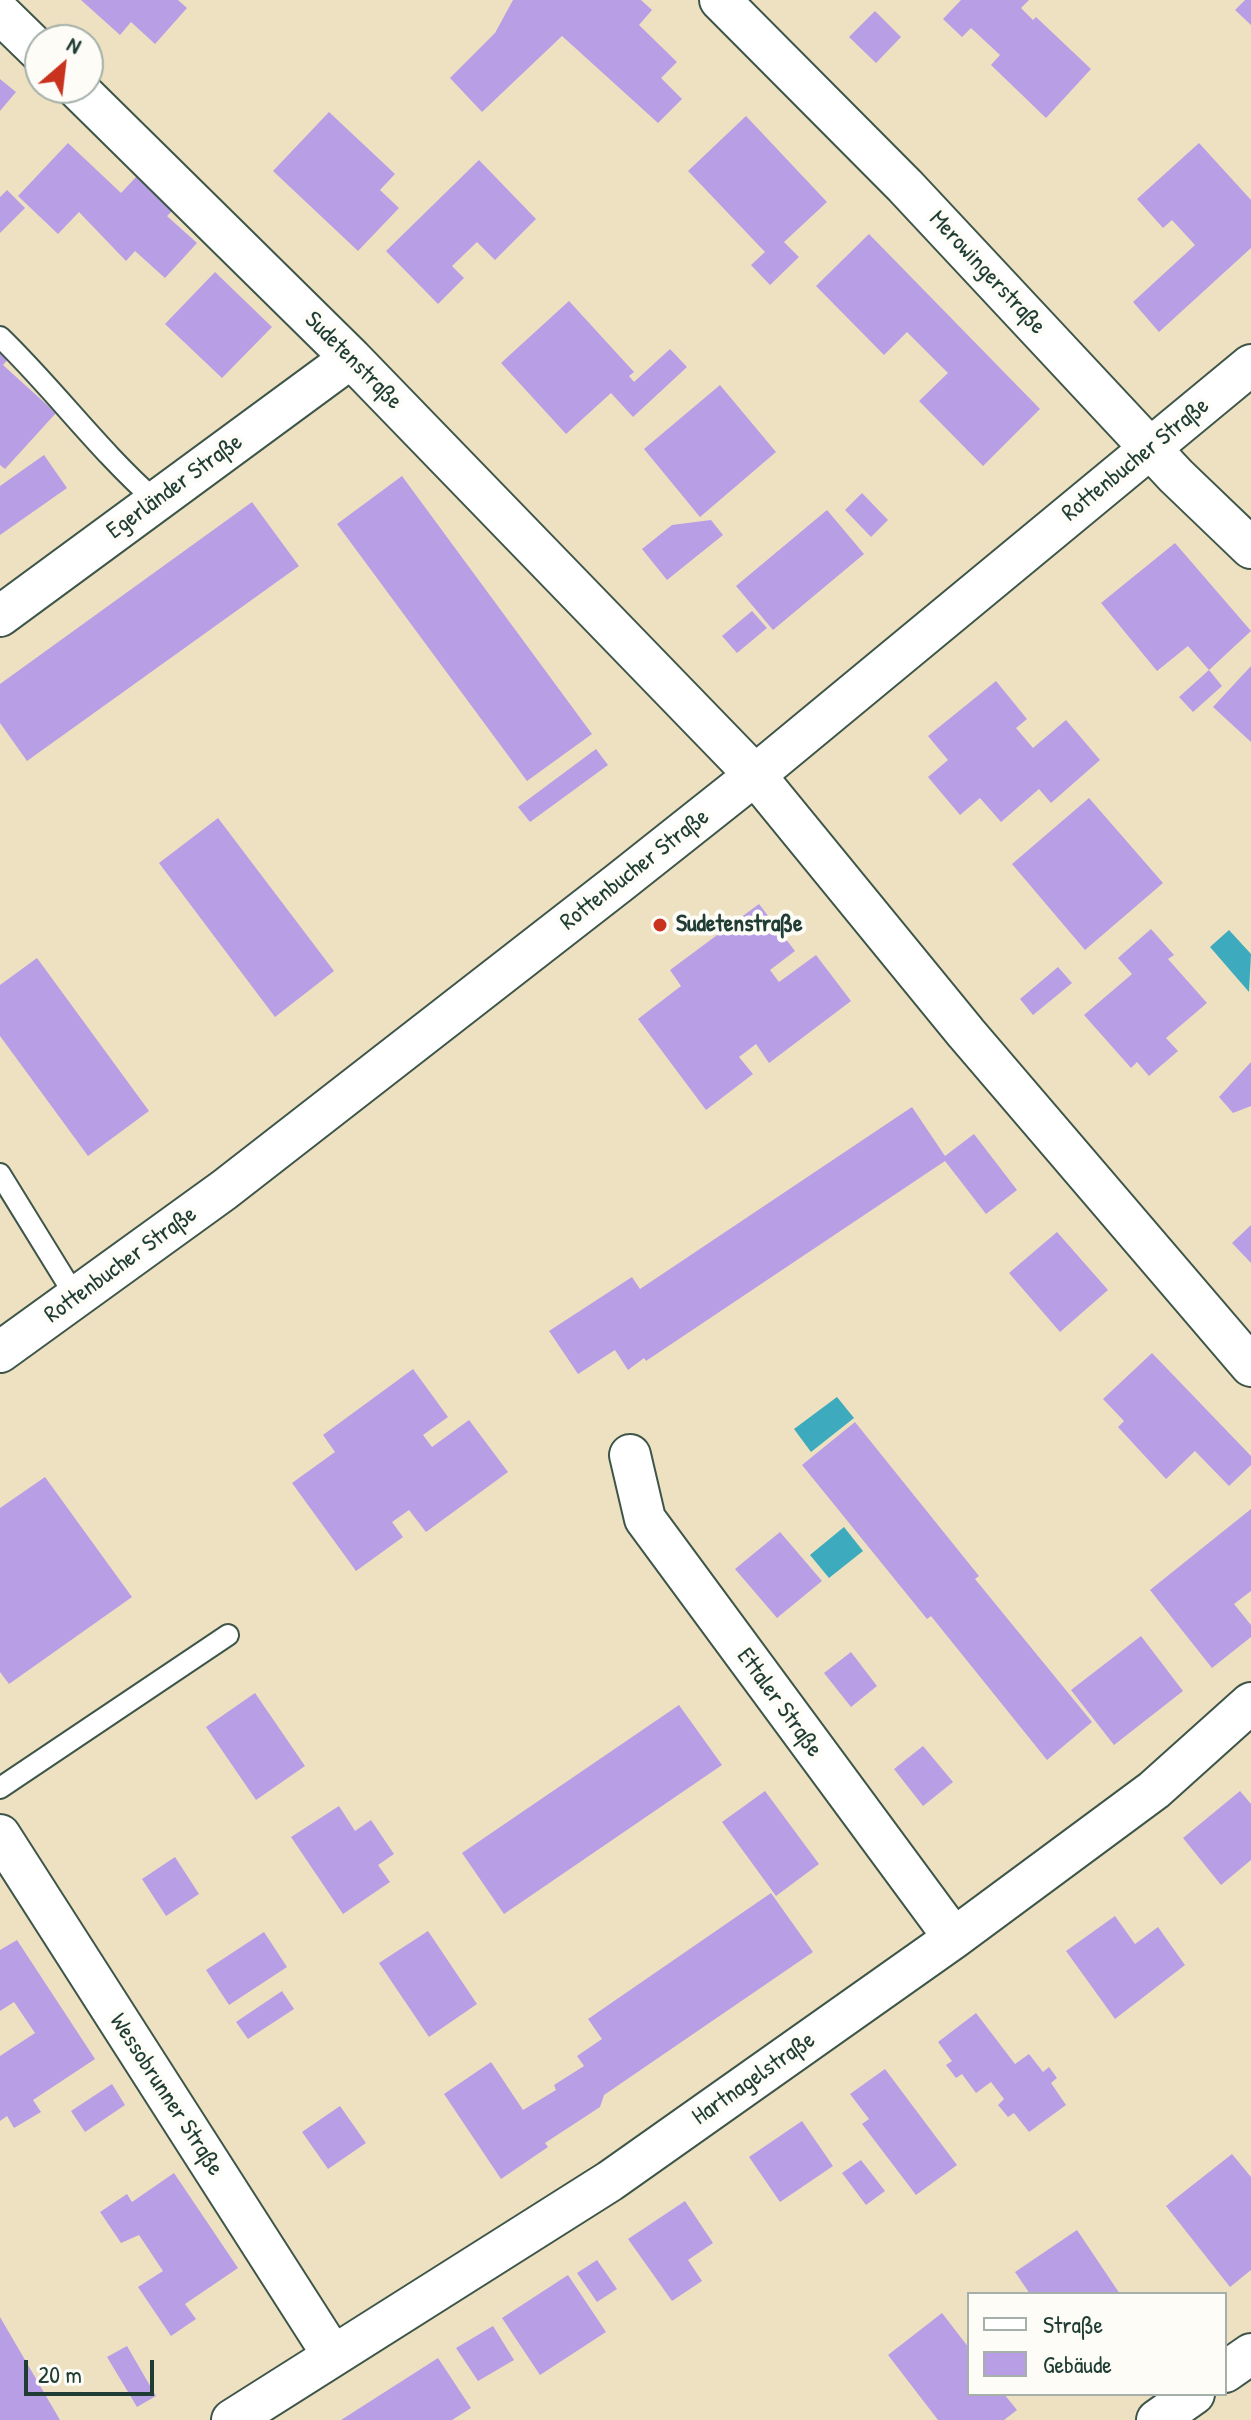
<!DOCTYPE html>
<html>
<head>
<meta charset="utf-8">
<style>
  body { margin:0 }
  #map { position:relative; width:1251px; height:2420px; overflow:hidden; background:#eee1c1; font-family:"Patrick Hand",sans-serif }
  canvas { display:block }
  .legend { position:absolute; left:967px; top:2292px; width:260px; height:104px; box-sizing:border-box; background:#fdfcf7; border:2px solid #a4b0a9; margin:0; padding:10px 14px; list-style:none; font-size:24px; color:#1f3d34 }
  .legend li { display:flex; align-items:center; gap:16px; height:40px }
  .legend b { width:40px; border:2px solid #a4b0a9 }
  .north { position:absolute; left:24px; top:24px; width:80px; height:80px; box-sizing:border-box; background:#fdfcf7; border:2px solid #a4b0a9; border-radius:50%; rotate:28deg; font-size:22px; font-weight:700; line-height:32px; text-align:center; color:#1f3d34 }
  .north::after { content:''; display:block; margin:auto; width:28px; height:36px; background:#c8321e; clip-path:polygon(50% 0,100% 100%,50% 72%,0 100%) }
  .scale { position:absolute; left:24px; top:2360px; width:130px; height:36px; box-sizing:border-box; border:4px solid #1f3d34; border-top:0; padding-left:10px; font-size:24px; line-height:28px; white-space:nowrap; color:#1f3d34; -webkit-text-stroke:6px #fdfcf7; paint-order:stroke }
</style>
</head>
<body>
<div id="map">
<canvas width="1251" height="2420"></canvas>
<ul class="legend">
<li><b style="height:10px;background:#fff"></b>Straße</li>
<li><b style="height:22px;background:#b89ee5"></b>Gebäude</li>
</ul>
<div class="north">N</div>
<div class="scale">20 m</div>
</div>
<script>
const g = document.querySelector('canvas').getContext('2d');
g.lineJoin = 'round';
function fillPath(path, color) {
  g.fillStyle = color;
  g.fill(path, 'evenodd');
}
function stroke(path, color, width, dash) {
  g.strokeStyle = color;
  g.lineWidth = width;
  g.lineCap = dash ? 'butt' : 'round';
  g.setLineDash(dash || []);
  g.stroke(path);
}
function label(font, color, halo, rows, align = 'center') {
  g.font = font + ' "Patrick Hand",sans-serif';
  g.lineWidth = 8;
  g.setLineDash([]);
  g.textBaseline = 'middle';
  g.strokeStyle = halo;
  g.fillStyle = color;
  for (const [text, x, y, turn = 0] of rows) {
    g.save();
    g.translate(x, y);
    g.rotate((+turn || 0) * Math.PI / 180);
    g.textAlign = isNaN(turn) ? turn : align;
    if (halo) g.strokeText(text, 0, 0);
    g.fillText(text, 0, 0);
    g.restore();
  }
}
fillPath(new Path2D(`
  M1229,930L1251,954L1249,992L1210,947Z
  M837,1397L854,1418L811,1452L794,1429Z
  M844,1527L863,1551L829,1578L810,1555Z`), '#3daabd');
fillPath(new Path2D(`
  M81,0H178L187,8L155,44L131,22L120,35Z
  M513,0H641L652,10L639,25L677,62L661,78L682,99L658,123L562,36L482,112L450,78L495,33Z
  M961,0H1029L1021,8L1033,20L1036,17L1091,69L1046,118L991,65L1000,55L971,28L962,37L943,19Z
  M1245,0H1251V25L1235,10Z
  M875,11L901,37L876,63L849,37Z
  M0,79L16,92L0,111Z
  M329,112L395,174L380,190L399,208L358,251L273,171Z
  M746,116L827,202L784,242L799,257L770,285L751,265L765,252L688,171Z
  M68,143L121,193L137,176L173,210L167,216L197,243L165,278L135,251L126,261L79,212L58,234L18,196Z
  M1199,143L1251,200V248L1159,332L1133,302L1195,245L1172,220L1163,228L1137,199Z
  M479,160L536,219L495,260L477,242L452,266L464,278L438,304L386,251Z
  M7,190L25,208L0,233V197Z
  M869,234L1040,409L983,466L919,401L948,373L907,332L884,355L816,286Z
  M215,272L272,327L222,378L165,324Z
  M569,301L634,372L629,376L634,382L670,349L687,367L633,417L611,393L566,434L501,363Z
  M0,350L9,358L3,365L56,413L5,469L0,465Z
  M720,385L776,452L700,517L644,449Z
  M44,455L67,488L0,535V486Z
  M402,476L592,734L527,781L337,524Z
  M862,493L888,520L871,537L845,510Z
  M252,502L299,566L27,761L0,723V684Z
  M827,510L864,554L773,630L736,586Z
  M711,520L723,535L667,580L642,549L672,525Z
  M1175,543L1251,631L1209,670L1222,686L1193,712L1179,697L1209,670L1188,646L1157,671L1101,603Z
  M752,611L767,628L737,653L722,636Z
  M1251,666V742L1213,707Z
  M996,681L1027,719L1016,728L1033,748L1066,720L1100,760L1051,803L1039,789L1001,822L980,798L960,815L928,777L948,760L928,736Z
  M596,749L608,765L530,822L518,807Z
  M1089,798L1163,883L1085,950L1012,864Z
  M218,818L334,971L275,1017L159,863Z
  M759,904L795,951L770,970L779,982L816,955L851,1001L769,1063L756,1044L739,1057L753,1074L706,1110L638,1019L681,986L670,970Z
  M1151,929L1174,955L1168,959L1207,1003L1166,1038L1178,1051L1149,1076L1137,1062L1131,1068L1084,1015L1132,974L1118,958Z
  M37,958L149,1111L88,1156L0,1036V985Z
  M1058,967L1072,983L1033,1015L1020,999Z
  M1251,1062V1106L1233,1113L1219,1097Z
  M912,1107L945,1156L974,1134L1017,1190L986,1214L945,1161L646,1361L644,1358L628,1370L615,1350L578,1374L549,1331L632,1277L640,1289Z
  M1251,1225V1263L1232,1243Z
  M1057,1232L1108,1290L1060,1332L1009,1273Z
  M1152,1353L1251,1456V1465L1229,1486L1195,1451L1166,1479L1118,1427L1124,1421L1103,1399Z
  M413,1369L448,1417L423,1435L432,1447L469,1420L508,1472L426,1532L409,1510L392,1522L403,1537L356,1571L292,1483L335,1452L323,1435Z
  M855,1422L979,1576L975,1579L1092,1722L1047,1760L931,1616L927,1619L802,1465Z
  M45,1477L132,1597L9,1684L0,1672V1508Z
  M1251,1509V1591L1234,1604L1251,1625V1637L1212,1668L1150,1590Z
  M780,1532L822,1581L777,1618L735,1569Z
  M1141,1636L1183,1691L1114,1745L1071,1690Z
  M851,1652L877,1686L851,1707L824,1673Z
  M255,1693L305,1766L256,1800L206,1727Z
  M679,1705L722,1765L504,1914L462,1853Z
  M923,1746L953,1782L923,1806L894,1769Z
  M765,1791L819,1864L776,1896L722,1822Z
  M1240,1791L1251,1804V1860L1221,1885L1183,1838Z
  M339,1806L355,1831L371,1820L394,1854L378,1865L390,1882L343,1914L291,1837Z
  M175,1857L199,1894L166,1916L142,1879Z
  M771,1893L813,1952L604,2095L600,2107L545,2143L548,2147L501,2179L444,2094L491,2062L523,2110L556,2090L554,2085L584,2066L577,2056L602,2039L588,2019Z
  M1115,1916L1135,1944L1158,1927L1185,1965L1115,2019L1066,1951Z
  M428,1931L477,2004L429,2037L379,1963Z
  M264,1932L287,1967L229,2005L206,1970Z
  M17,1940L95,2059L33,2100L41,2112L14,2128L7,2116L0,2121V2056L35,2033L14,2002L0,2011V1950Z
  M282,1991L294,2009L248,2039L236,2022Z
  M976,2013L1015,2064L1029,2054L1043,2072L1049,2067L1057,2078L1051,2083L1066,2105L1029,2132L1014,2113L1008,2117L998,2105L1004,2099L991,2082L976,2093L962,2074L956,2078L946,2065L952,2061L938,2042Z
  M885,2069L957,2165L916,2195L862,2124L869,2119L850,2094Z
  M112,2084L125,2105L85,2132L71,2111Z
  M340,2106L366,2143L328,2169L302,2132Z
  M802,2121L833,2166L780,2202L749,2157Z
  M1232,2154L1251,2177V2270L1230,2287L1166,2206Z
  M861,2160L885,2191L866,2205L842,2173Z
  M174,2173L238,2268L185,2304L196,2319L171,2336L138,2287L163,2271L139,2235L121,2243L100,2212L127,2194L132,2202Z
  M685,2201L713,2243L688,2260L702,2281L672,2301L628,2239Z
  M1077,2230L1120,2294H1030L1015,2272Z
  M597,2260L617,2289L597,2302L577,2273Z
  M568,2275L606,2332L540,2375L502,2318Z
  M942,2313L969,2348V2394H1004L1017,2410L1004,2420H938L888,2355Z
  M0,2317L60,2420H0Z
  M493,2326L514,2360L478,2381L456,2348Z
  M127,2346L156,2396L137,2407L107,2357Z
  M438,2358L471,2408L452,2420H341Z`), '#b89ee5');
const service = new Path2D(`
  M0,337C54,389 99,451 156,501
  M0,1174L77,1299
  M0,1788L228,1635`);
const minor = new Path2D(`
  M720,0L905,186L1176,476L1251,548
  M0,13L40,52
  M77,88L351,358L755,775L966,1033L1251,1366
  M0,616L351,358
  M0,1352L224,1190L620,882L755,775L1251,365
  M630,1455L645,1519L954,1938
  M0,1835L332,2354
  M1225,2372L1251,2354
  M232,2420L610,2181L954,1938L1154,1790L1251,1703
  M1157,2420L1194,2394`);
stroke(service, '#3e5649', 24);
stroke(minor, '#3e5649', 44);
stroke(service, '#fff', 20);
stroke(minor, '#fff', 40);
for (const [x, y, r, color] of [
  [660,925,8,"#c8321e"]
]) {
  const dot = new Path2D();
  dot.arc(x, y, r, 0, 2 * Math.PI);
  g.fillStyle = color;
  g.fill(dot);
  stroke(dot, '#fdfcf7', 3);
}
label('24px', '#1f3d34', '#fdfcf7', [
  ["Merowingerstraße",987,273,47],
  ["Sudetenstraße",353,361,45],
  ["Rottenbucher Straße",1136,460,-39],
  ["Egerländer Straße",175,487,-36],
  ["Rottenbucher Straße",635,870,-38],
  ["Rottenbucher Straße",121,1265,-36],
  ["Ettaler Straße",779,1703,54],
  ["Hartnagelstraße",754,2079,-35],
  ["Wessobrunner Straße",166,2095,57]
]);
label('bold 24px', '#1f3d34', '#fdfcf7', [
  ["Sudetenstraße",676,925]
], 'left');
</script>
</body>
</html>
